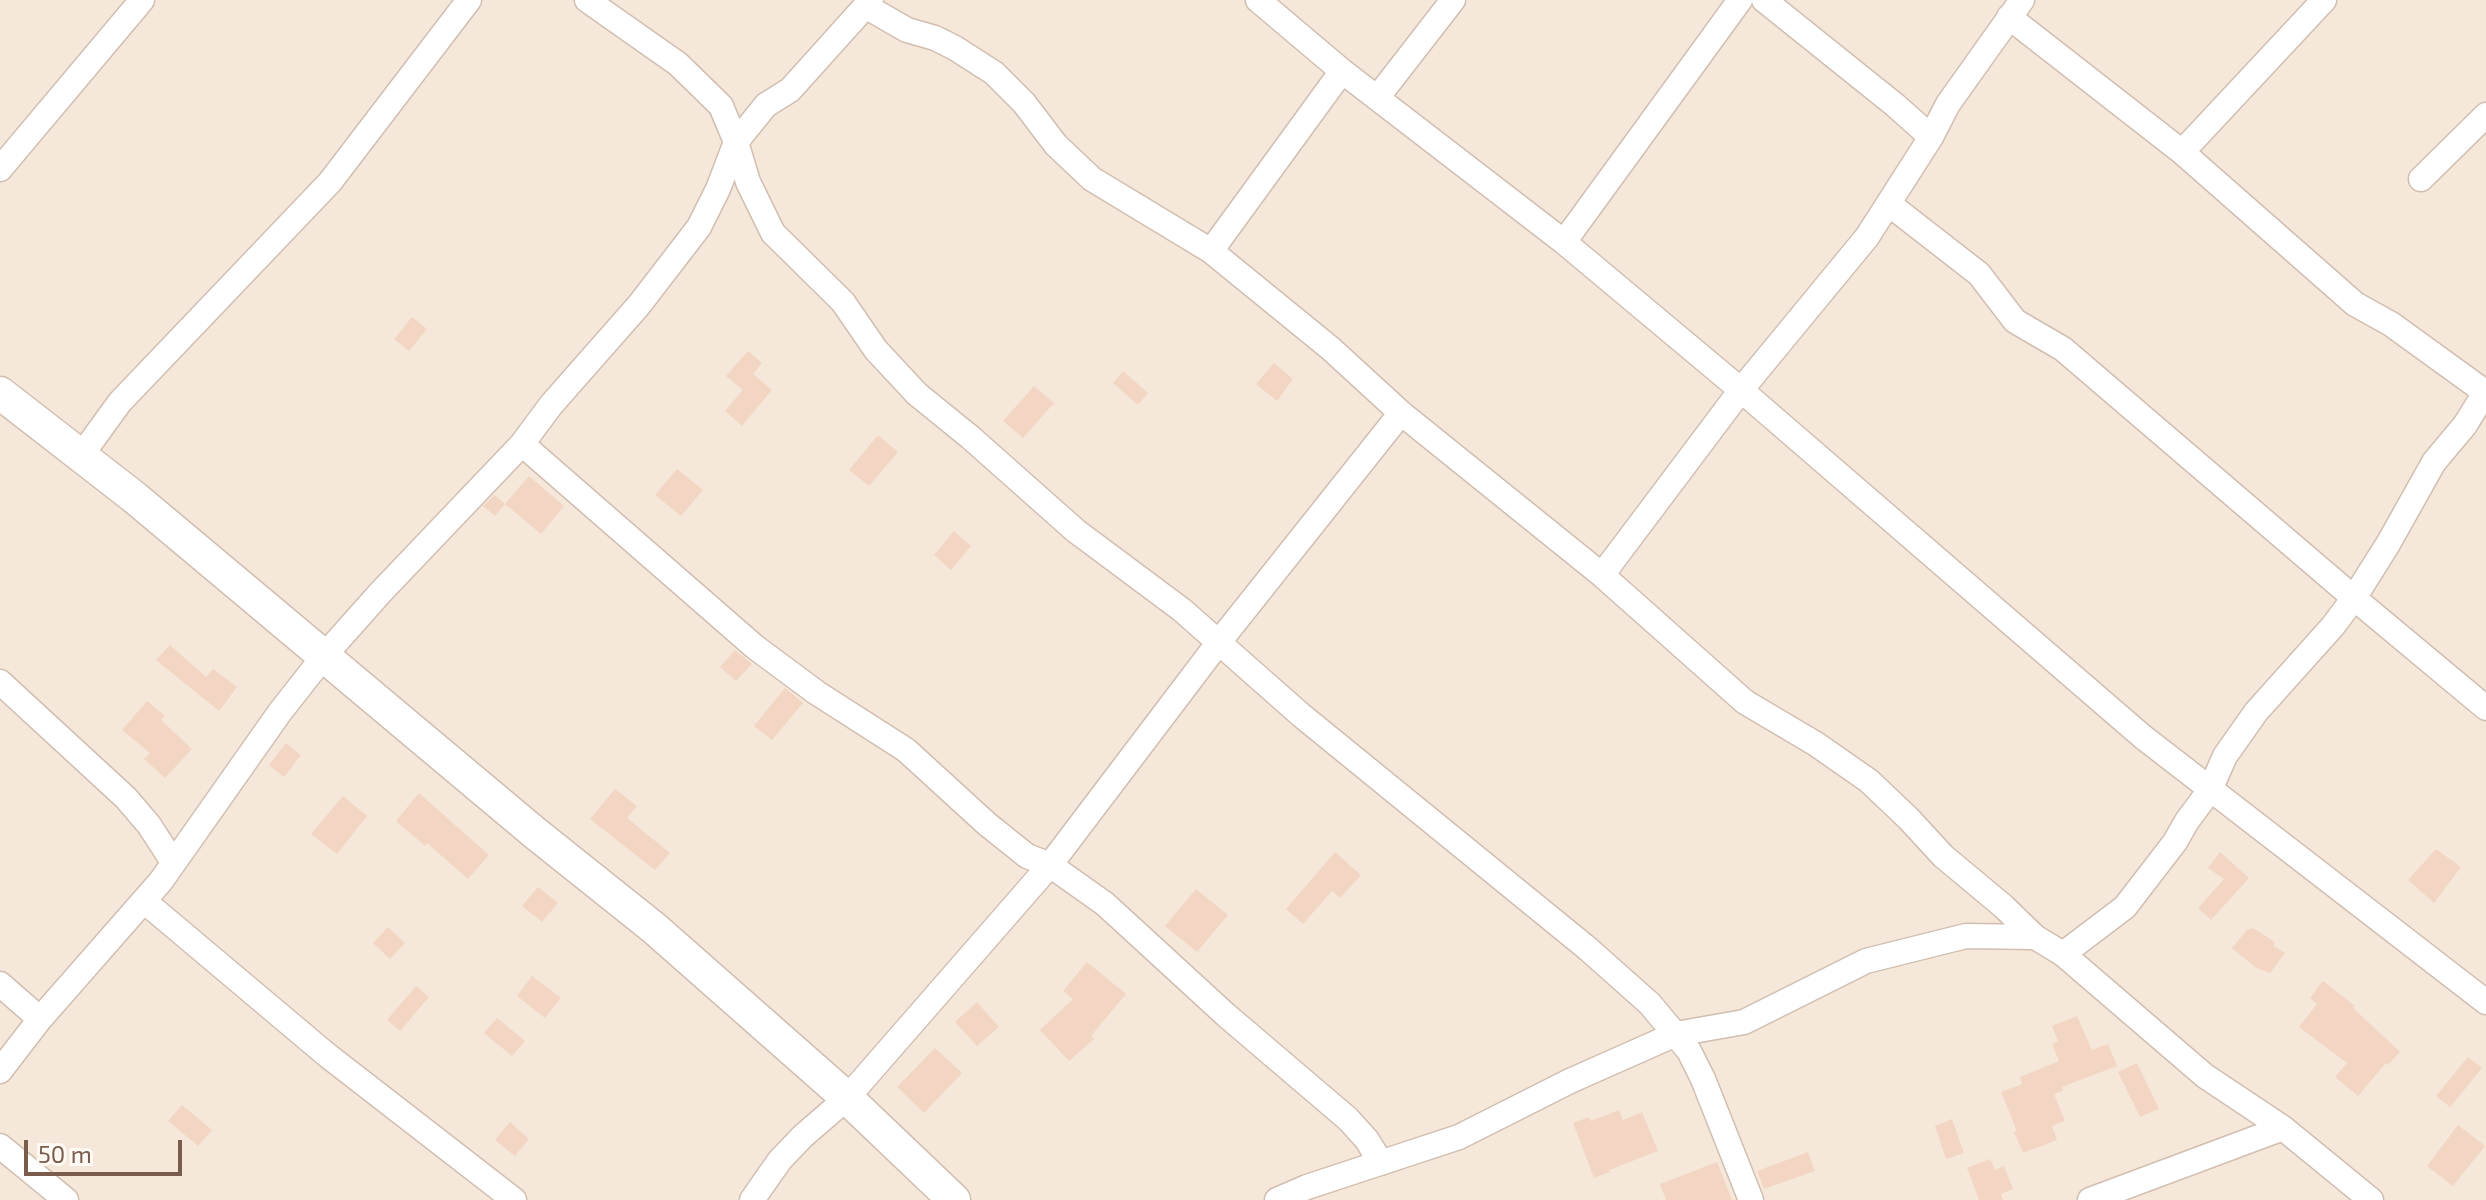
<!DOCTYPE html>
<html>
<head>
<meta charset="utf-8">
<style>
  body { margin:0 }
  #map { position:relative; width:2486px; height:1200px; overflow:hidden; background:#fdf6ec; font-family:"Exo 2",sans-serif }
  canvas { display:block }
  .scale { position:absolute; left:24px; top:1140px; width:158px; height:36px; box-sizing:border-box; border:4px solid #7a5c4d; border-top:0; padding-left:10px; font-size:24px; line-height:28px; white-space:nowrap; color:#7a5c4d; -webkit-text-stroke:6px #fffaf3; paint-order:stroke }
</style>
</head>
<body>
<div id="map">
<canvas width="2486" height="1200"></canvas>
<div class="scale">50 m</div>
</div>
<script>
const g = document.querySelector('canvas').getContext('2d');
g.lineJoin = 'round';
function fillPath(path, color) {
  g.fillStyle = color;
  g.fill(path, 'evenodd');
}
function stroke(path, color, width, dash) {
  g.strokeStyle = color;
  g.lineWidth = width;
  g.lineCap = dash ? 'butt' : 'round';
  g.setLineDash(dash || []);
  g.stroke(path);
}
fillPath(new Path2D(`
  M0,0H2486V1200H0Z`), '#f5e8da');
fillPath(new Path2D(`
  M412,317L427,329L409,351L394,339Z
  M748,351L762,363L753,374L772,390L742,426L725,411L743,390L726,376Z
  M1274,363L1293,379L1277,401L1256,384Z
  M1123,371L1148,393L1138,405L1113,383Z
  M1034,386L1054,403L1023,438L1003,421Z
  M878,435L898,452L869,486L849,470Z
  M677,469L703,490L681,516L655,495Z
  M529,476L564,506L541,534L505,504Z
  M495,495L505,504L495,516L483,506Z
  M954,531L971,546L951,570L934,555Z
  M170,645L206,677L213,669L237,687L219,711L156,660Z
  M735,650L752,664L736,681L720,667Z
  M785,688L803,703L772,740L754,726Z
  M147,701L165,716L161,720L192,749L165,778L144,759L150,753L122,730Z
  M286,743L301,755L284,777L269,765Z
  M615,789L637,806L627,818L670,853L655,870L590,819Z
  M419,793L489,855L468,879L427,843L425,846L396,821Z
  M343,796L367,816L337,854L311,834Z
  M2436,849L2461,867L2434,903L2408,880Z
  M1335,852L1361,875L1340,898L1332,891L1303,924L1286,909Z
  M2220,852L2249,878L2211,920L2198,908L2224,879L2208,868Z
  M538,887L558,903L542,922L522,906Z
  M1196,889L1228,915L1197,952L1165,926Z
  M388,927L405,943L390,959L373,943Z
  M2253,928L2275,942L2273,946L2285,953L2270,973L2255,967L2232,948L2247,930Z
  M1087,962L1126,994L1091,1036L1094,1039L1069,1061L1040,1030L1073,999L1063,991Z
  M532,976L561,998L545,1018L517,996Z
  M2323,981L2355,1006L2353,1008L2400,1052L2388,1065L2386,1063L2358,1096L2335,1077L2347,1063L2299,1027L2317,1004L2310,998Z
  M416,986L429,997L400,1031L387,1020Z
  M977,1002L999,1027L977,1046L955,1022Z
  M2077,1016L2092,1050L2108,1044L2117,1066L2062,1087L2063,1091L2054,1094L2065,1121L2052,1126L2057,1140L2023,1153L2014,1132L2017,1131L2001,1092L2022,1084L2020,1077L2059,1061L2052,1044L2058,1041L2052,1026Z
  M497,1018L525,1041L512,1056L484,1033Z
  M935,1048L962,1073L924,1113L897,1087Z
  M2468,1057L2482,1068L2450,1107L2436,1096Z
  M2137,1063L2159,1109L2140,1117L2118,1072Z
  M182,1105L212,1130L198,1146L168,1121Z
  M1619,1110L1623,1120L1642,1112L1658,1151L1609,1170L1610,1172L1594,1178L1573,1123L1589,1117L1591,1121Z
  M1952,1119L1964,1153L1946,1159L1935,1126Z
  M510,1122L529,1139L515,1156L495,1140Z
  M2458,1125L2485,1146L2453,1186L2427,1166Z
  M1808,1152L1815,1171L1764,1189L1757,1171Z
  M1990,1159L1995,1170L2004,1166L2013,1189L2001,1194L2003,1200H1979L1967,1168Z
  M1717,1162L1732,1200H1666L1660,1184Z`), '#f3d5c3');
const minor = new Path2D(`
  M587,0L678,64L721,106L736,142L748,182L773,233L843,302L876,350L917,394L970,437L1076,531L1182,610L1301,715L1587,948L1650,1004L1689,1051L1703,1079L1751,1200
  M1258,0L1342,71L1564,242L1741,390L2143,737L2486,1002
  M1764,0L1895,105L1931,137
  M867,7L907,30L935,38L955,48L994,73L1024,103L1056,145L1092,179L1211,251L1330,348L1401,413L1602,575L1745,702L1816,744L1869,781L1909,819L1943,856L2003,906L2035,937L2063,954L2205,1076L2283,1128L2371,1200
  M2009,17L2182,152L2355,304L2391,324L2485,392
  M1377,98L1453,0
  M2182,152L2324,0
  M0,169L142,0
  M2421,179L2486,115
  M1889,204L1979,274L2015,321L2063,349L2354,598L2486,708
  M1564,242L1740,0
  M1211,251L1342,71
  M522,444L755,647L817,693L906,750L987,824L1027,856L1050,865L1105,904L1226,1015L1348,1119L1367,1140L1381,1163
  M80,457L120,402L330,182L469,0
  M1602,575L1741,390L1867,237L1931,137L1948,104L2022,0
  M0,682L126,798L149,825L173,862
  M144,901L327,1055L514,1200
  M2063,954L2125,907L2175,842L2187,821L2210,790L2225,756L2256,712L2333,626L2354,598L2388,544L2434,462L2465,425L2486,391
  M0,984L40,1019
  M0,1071L40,1019L161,881L280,712L324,656L380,593L522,444L551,405L639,305L699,227L718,189L736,142L766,105L790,90L871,0
  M0,1146L66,1200
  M752,1200L780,1160L803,1136L847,1098L1050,865L1219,642L1401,413
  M1277,1200L1307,1187L1459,1137L1570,1081L1676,1034L1744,1022L1866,961L1966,936L2035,937
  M2090,1200L2283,1128`);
const tertiary = new Path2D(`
  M0,393L134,497L535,833L654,928L847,1098L954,1200`);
stroke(minor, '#d1beb0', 27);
stroke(tertiary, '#d1beb0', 35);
stroke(minor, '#fff', 24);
stroke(tertiary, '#fff', 32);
</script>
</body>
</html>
